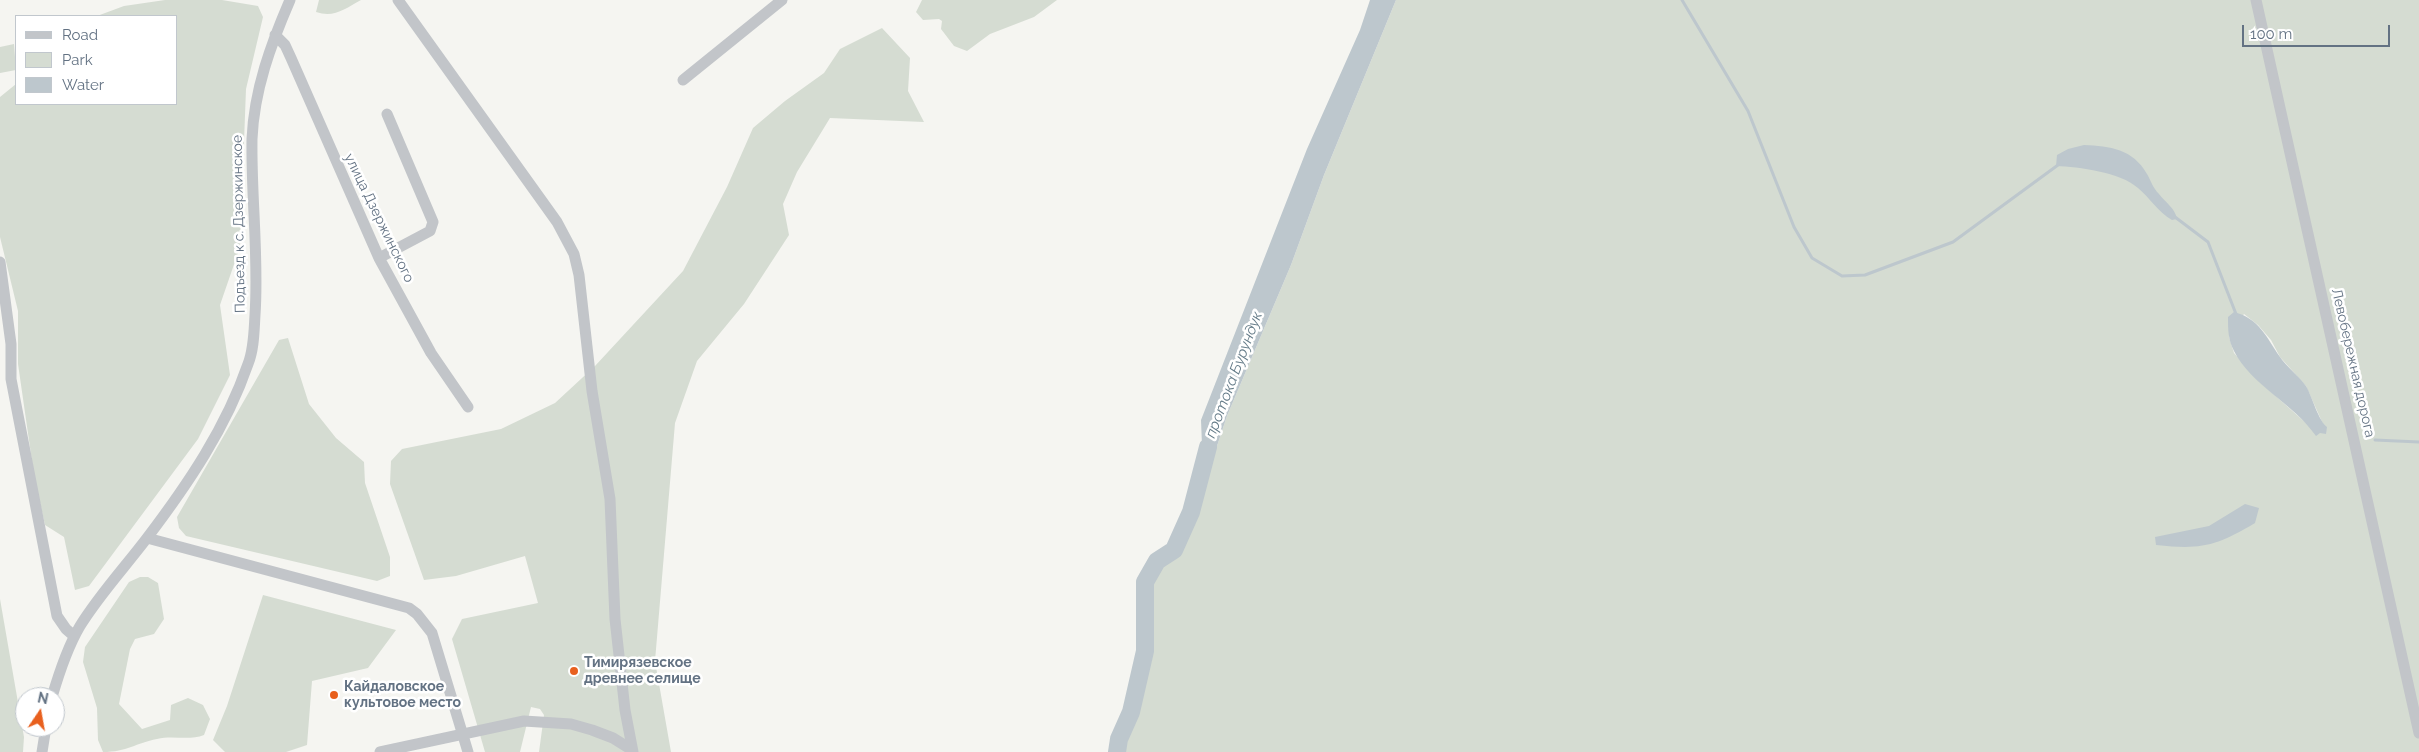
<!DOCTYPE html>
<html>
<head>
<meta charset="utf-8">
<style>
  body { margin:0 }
  #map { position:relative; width:2419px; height:752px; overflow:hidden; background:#f5f5f1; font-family:Raleway,sans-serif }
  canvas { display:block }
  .legend { position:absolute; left:15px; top:15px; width:162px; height:90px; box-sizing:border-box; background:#fff; border:1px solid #c1c7cd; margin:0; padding:6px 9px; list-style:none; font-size:15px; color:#637283 }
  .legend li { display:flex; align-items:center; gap:10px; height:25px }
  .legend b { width:25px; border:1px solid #c1c7cd }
  .north { position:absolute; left:15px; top:687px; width:50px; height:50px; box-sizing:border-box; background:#fff; border:1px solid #c1c7cd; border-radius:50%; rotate:12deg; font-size:14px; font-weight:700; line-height:20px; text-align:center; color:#637283 }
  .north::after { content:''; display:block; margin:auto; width:18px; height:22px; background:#e8601e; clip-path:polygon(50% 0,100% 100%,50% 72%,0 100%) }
  .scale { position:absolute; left:2242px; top:25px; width:148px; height:22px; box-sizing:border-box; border:2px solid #637283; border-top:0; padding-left:6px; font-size:15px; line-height:18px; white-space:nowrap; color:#637283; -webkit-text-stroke:4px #fff; paint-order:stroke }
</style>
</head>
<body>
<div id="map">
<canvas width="2419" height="752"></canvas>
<ul class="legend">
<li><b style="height:6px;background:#c2c5c9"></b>Road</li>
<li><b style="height:14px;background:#d5dcd2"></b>Park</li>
<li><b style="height:14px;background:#bdc7cd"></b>Water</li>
</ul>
<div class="north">N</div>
<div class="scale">100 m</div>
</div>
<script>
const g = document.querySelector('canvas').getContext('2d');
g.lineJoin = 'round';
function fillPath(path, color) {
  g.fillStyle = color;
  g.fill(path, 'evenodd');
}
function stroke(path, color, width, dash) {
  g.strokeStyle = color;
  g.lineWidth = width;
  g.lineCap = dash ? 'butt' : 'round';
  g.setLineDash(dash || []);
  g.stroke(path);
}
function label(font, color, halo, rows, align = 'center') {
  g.font = font + ' Raleway,sans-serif';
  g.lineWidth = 5;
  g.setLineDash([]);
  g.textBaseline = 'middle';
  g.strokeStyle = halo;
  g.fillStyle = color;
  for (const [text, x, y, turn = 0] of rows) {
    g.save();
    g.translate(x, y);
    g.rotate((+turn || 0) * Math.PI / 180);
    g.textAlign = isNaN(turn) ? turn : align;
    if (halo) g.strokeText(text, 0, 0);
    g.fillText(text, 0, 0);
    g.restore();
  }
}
fillPath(new Path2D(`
  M165,0H222L258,6L263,17L246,89L240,247L220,305L230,375L198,439L89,586L75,590L64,537L45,525L34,475L18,364V311L0,237V97L16,84V104H176V16H97L124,6Z
  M319,0H361C345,9 334,18 316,12Z
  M922,0H1057L1034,17L990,34L967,51L954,46L941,29L942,21L939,19L923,20L916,12Z
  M1396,0H2419V752H1117L1119,739L1131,711L1145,651V582L1157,561L1174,550L1191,512L1203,471L1216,449L1227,416L1291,265L1324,175ZM2244,314L2258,325L2271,340L2280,357L2306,386L2323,424H2307L2260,382L2234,353L2229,337Z
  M882,28L910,58L908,91L924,122L830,118L797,172L783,204L789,235L744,304L697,361L675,423L655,661L671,752H539L544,715L540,709L531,707L520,752H485L452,639L462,619L538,603L525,556L456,576L424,580L390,484L391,461L402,449L501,429L555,403L595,366L683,271L727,187L753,128L785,101L824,73L840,49Z
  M14,44L16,70L0,73V47Z
  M288,338L309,404L336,438L364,462L365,483L390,557V576L377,581L186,536L179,528L177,517L279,340Z
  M140,577H148L158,583L164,619L154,634L135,639L130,649L119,704L142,729L170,720L171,705L188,698L203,705L210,719L204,735C189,741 173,735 157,739C136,743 127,752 103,752L98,740L97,708L83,662L85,647L129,582Z
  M263,595L396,630L368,668L312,681L307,745L286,752H225L213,740L227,706Z
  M0,599L24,737L23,752H0Z`), '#d5dcd2');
fillPath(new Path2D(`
  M1370,0H1396L1324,175L1291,265L1227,416L1216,449L1203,471L1201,420L1307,149L1360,30Z
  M2084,145C2110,146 2133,149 2147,174C2151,181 2153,188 2159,194C2165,202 2175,208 2177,219L2172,220C2158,212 2150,198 2138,188C2120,172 2079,167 2056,166L2057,155L2068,149Z
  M2234,312C2260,319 2266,337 2280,357C2287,367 2298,375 2306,386C2312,396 2318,420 2327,427L2326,434L2320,433L2316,436C2294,404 2250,384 2234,351C2228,340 2228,329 2228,317Z
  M2245,504L2259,508L2255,523C2216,546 2202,550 2156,545L2155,537L2209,526Z`), '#bdc7cd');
stroke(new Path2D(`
  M1682,0L1748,111L1794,227L1812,258L1842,276L1865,275L1953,242L2058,165
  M2175,217L2208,242L2236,314
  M2375,440L2419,442`), '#bdc7cd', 3);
stroke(new Path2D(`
  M1117,752L1119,739L1131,712L1145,651V582L1157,561L1174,550L1191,512L1208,447`), '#bdc7cd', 18);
stroke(new Path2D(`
  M398,0L557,222L574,254L579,275L592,391L610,499L615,619L625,710L633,752
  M2256,0L2419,733
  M275,35L285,45L291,58L379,258L431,353L468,407
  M683,80L782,0
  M379,258L430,231L433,222L387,114
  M0,262L11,344V379L57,616L66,629L74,636
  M147,538L409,608L417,614L432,633L468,752
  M52,697C59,673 67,648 80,626C99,595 125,567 147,538C188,484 226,428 248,364C254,349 254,331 255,315C259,256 251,198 252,139C254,90 271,44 290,0
  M42,752L46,727
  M380,752L524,721L571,724L592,730L613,738L632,750`), '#c2c5c9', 11);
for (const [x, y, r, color] of [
  [574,671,5,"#e8601e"],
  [334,695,5,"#e8601e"]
]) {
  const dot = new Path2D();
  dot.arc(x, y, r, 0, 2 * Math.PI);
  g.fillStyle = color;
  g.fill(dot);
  stroke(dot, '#fff', 2);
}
label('14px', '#637283', '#fff', [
  ["улица Дзержинского",379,218,64],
  ["Подъезд к с. Дзержинское",239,224,-91],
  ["Левобережная дорога",2353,363,77]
]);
label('bold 14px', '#637283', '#fff', [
  ["Тимирязевское",584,663],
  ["древнее селище",584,679],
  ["Кайдаловское",344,687],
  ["культовое место",344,703]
], 'left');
label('italic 15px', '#637a87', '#fff', [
  ["протока Бурундук",1234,375,-69]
]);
</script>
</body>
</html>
